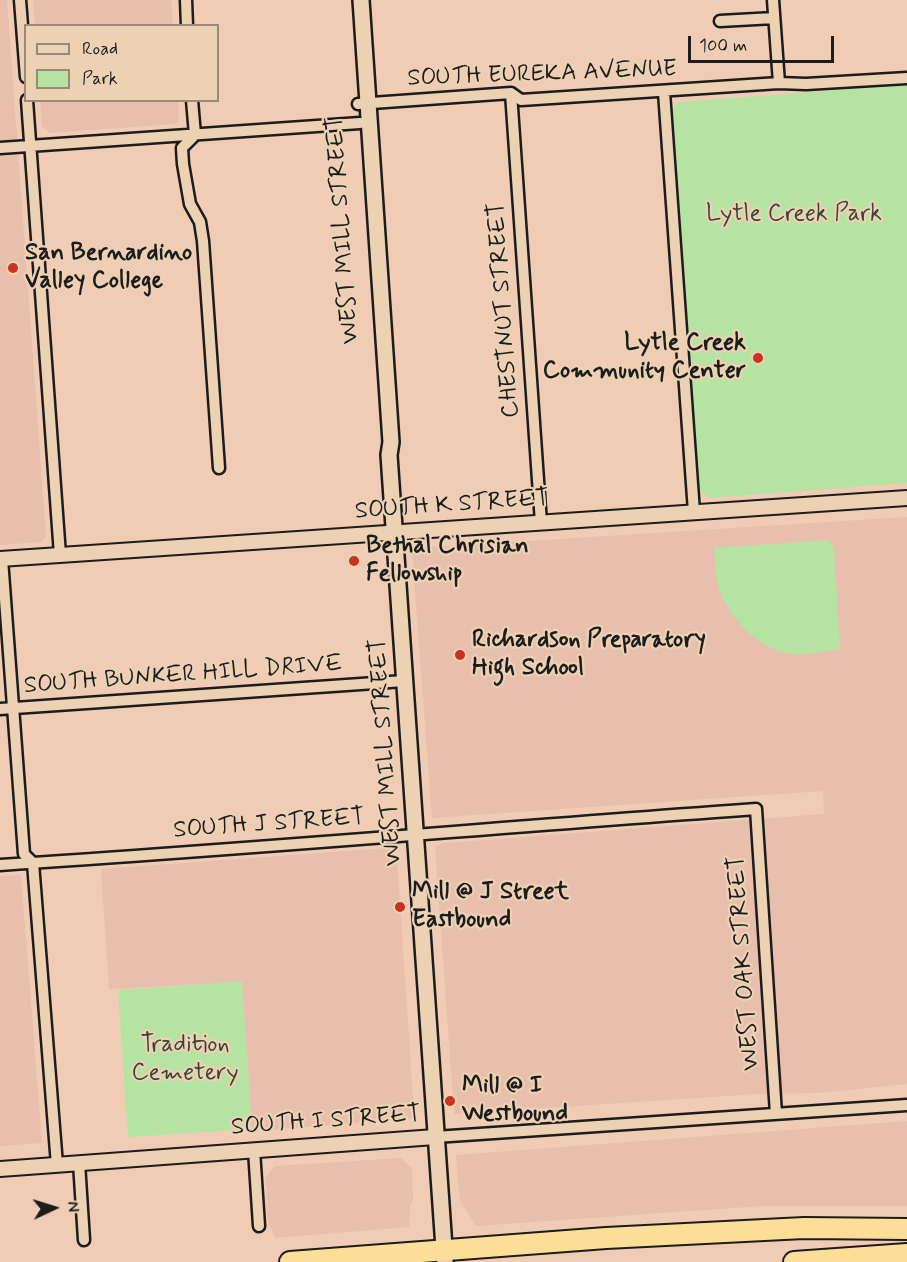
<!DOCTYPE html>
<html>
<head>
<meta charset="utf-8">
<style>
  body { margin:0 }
  #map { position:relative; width:907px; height:1262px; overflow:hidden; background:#f0ccb4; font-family:Mynerve,sans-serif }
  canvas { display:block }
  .legend { position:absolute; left:24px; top:24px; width:195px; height:78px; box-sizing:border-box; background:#ecd1b3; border:2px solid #998977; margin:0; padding:8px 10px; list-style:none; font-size:18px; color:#1c1c1c }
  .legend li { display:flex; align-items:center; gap:12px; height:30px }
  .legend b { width:30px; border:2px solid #998977 }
  .north { position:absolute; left:24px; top:1178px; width:60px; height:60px; -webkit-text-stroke:4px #ecd1b3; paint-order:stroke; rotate:86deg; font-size:16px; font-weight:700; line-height:24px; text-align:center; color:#1c1c1c }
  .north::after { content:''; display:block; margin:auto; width:21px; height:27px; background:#1c1c1c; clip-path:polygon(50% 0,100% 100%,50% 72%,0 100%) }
  .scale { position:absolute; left:688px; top:36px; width:146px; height:27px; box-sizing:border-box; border:3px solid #1c1c1c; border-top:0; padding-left:8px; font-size:18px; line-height:21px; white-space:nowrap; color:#1c1c1c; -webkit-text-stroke:4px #ecd1b3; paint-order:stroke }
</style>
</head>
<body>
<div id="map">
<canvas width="907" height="1262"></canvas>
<ul class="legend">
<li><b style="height:8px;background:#ecd1b3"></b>Road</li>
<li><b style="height:16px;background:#b4e3a2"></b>Park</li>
</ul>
<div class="north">N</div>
<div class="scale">100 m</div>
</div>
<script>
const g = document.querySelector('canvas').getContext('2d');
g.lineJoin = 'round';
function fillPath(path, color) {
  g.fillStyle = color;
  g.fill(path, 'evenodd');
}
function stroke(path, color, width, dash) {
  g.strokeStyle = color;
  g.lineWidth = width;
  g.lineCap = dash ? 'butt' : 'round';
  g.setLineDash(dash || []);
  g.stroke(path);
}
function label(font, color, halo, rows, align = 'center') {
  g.font = font + ' Mynerve,sans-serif';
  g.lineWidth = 4.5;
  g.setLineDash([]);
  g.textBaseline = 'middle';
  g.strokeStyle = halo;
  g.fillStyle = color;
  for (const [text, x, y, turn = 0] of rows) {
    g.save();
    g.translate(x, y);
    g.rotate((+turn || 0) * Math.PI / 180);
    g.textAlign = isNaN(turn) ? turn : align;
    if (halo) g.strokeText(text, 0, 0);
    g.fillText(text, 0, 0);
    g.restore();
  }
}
fillPath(new Path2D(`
  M0,0H7L46,536L41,542L0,545Z
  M33,0H171L173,25H35Z
  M40,101H178L179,118L176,124L49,133L42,126Z
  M907,517V1084L820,1093L757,1094L454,1114L435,846L444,843L824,814L823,791L432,818L412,552L417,548Z
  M387,848L397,857L414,1113L411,1119L280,1129H252L242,982L109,989L101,869Z
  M21,875L42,1143L0,1146V876Z
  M907,1121V1206H762L476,1226L460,1200L456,1155Z
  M401,1158L412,1168L413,1200L410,1206L409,1227L275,1238L267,1218L266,1177L275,1166Z`), '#e7bfac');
fillPath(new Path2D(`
  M907,85V483L709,498L700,491L673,108L679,102Z
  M828,540L834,548L840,649C825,651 808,655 793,654C759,651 727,617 718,585C715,573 715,559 714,548Z
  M242,981L252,1129L128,1137L118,990Z`), '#b4e3a2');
const minor = new Path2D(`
  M20,0L26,77
  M186,0L187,26
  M773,0L779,83
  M720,21L774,18
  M664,92L694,512
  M511,93L541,523
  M27,100L60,555
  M192,100L195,135L182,148L183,164L190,204L200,222L203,241L219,468
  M358,104L511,93L521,100L779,83L806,84L907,78
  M0,148L360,123
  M2,559L24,854L33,863L57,1165
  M0,709L404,681
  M0,865C252,849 504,827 756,809L776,1114
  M435,1137L907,1105
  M254,1150L259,1226
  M79,1163L84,1240`);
const tertiary = new Path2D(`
  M0,559L907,498
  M0,1169L435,1137`);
const secondary = new Path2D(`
  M361,0L391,442L389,455L445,1262`);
const motorway = new Path2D(`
  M290,1262L606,1238L804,1228L907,1229
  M794,1262L907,1254`);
stroke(minor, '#1c1c1c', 15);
stroke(tertiary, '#1c1c1c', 18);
stroke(secondary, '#1c1c1c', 20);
stroke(motorway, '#1c1c1c', 24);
stroke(minor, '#ecd1b3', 10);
stroke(tertiary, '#ecd1b3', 14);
stroke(secondary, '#ecd1b3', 15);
stroke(motorway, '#fdde96', 20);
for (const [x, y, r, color] of [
  [13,268,6,"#c8321e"],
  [758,358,6,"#c8321e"],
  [354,561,6,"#c8321e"],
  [460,655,6,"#c8321e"],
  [400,907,6,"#c8321e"],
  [450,1101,6,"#c8321e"]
]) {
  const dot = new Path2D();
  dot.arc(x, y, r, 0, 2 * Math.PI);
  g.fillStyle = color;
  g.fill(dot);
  stroke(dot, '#ecd1b3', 2);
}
label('24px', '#1c1c1c', '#ecd1b3', [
  ["SOUTH EUREKA AVENUE",542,75,-2],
  ["WEST MILL STREET",344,230,-94],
  ["CHESTNUT STREET",505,310,-94],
  ["SOUTH K STREET",452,506,-4],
  ["SOUTH BUNKER HILL DRIVE",183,676,-4],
  ["WEST MILL STREET",387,752,-94],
  ["SOUTH J STREET",269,825,-4],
  ["WEST OAK STREET",745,963,-94],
  ["SOUTH I STREET",326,1122,-4]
]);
label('24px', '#3a4437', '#ecd1b3', [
  ["Lytle Creek Park",794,215],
  ["Tradition",185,1046],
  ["Cemetery",185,1074]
]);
label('bold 24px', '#1c1c1c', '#ecd1b3', [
  ["San Bernardino",25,254],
  ["Valley College",25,282],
  ["Lytle Creek",746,344,"right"],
  ["Community Center",746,372,"right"],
  ["Bethal Chrisian",366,547],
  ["Fellowship",366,575],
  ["Richardson Preparatory",472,641],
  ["High School",472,669],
  ["Mill @ J Street",412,893],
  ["Eastbound",412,921],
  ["Mill @ I",462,1087],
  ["Westbound",462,1115]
], 'left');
</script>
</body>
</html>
